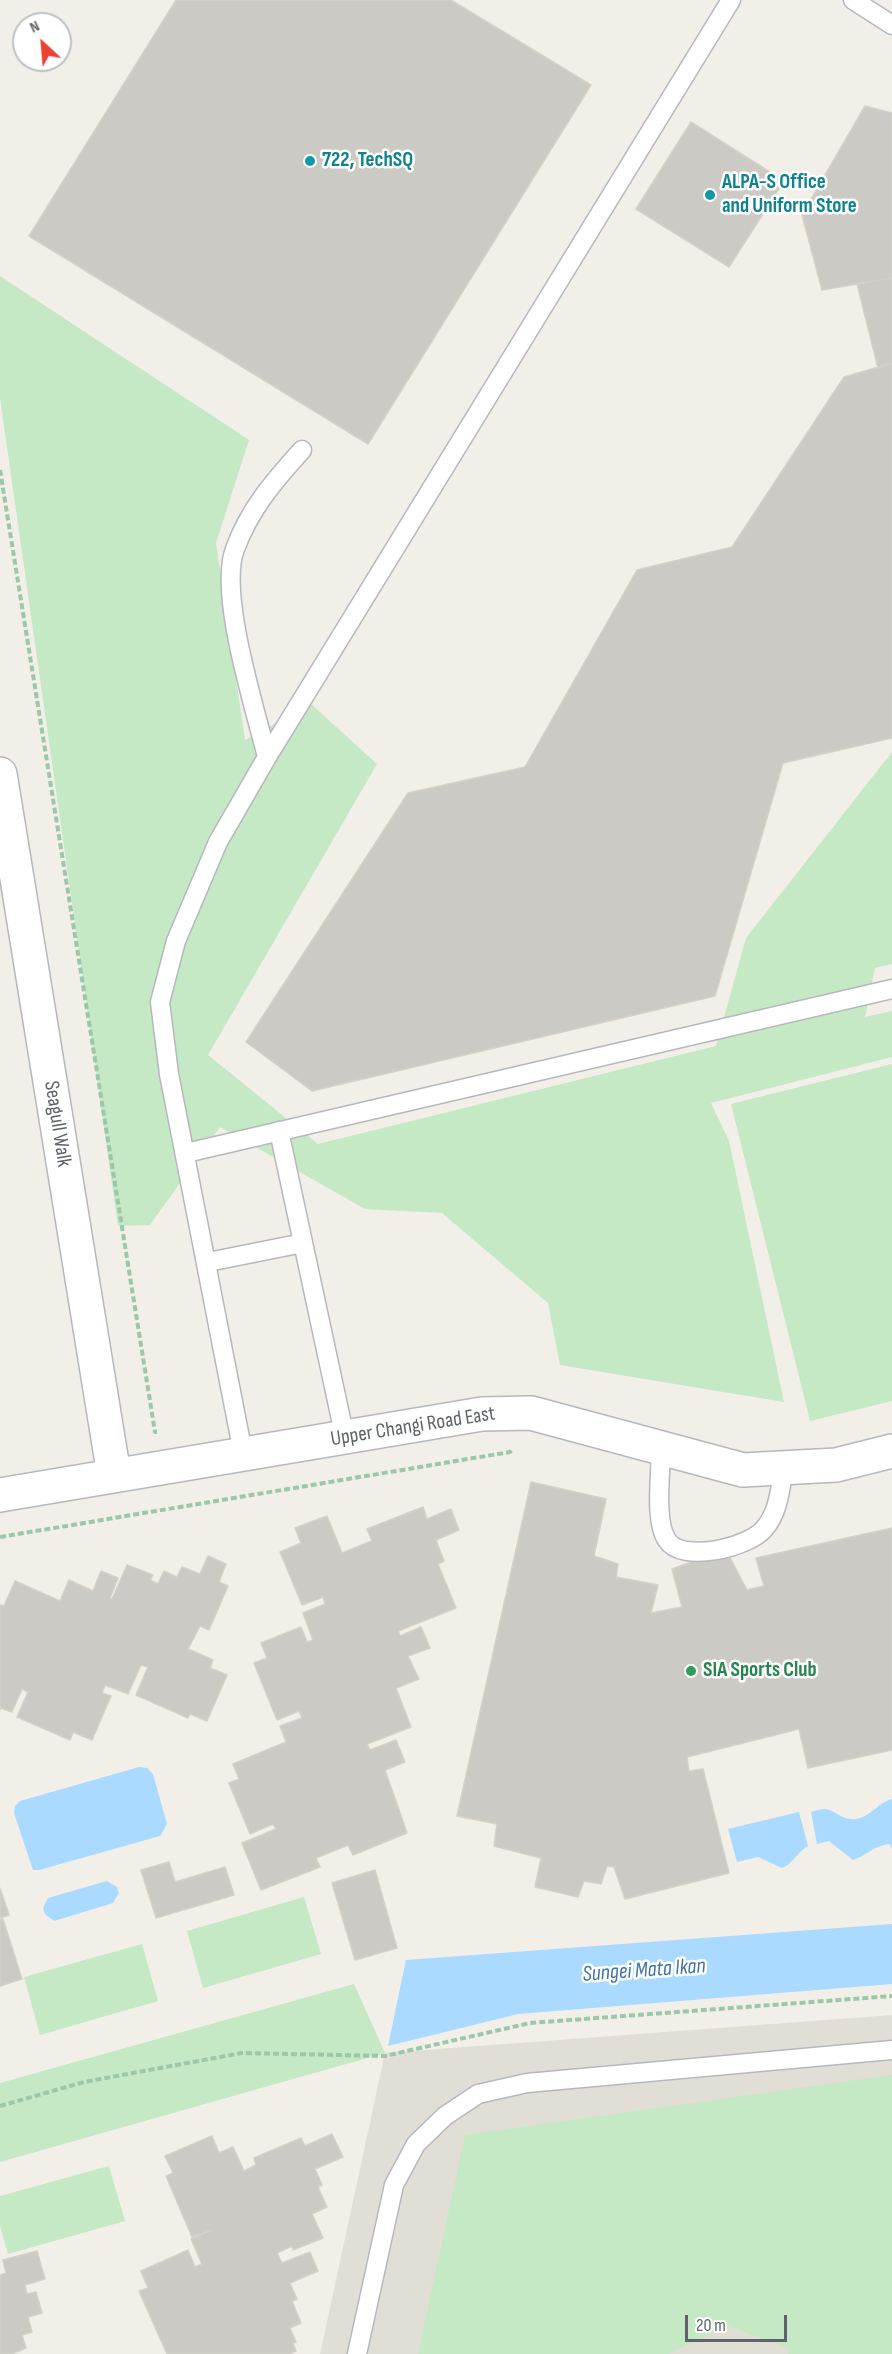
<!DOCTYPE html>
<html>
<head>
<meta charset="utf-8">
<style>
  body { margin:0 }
  #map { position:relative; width:892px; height:2354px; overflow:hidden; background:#f1efe8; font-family:"Sofia Sans Condensed",sans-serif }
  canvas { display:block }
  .north { position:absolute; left:12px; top:12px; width:60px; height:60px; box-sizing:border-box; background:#fff; border:2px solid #bfc1c3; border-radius:50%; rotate:334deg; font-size:16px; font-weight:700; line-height:24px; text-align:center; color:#5f6368 }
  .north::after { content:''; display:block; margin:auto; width:21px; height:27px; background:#ea4335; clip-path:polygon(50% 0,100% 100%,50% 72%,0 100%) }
  .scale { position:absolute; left:685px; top:2315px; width:102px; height:27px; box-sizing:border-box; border:3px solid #5f6368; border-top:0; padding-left:8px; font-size:18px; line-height:21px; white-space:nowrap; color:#5f6368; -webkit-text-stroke:4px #fff; paint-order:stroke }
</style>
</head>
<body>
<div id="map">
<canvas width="892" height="2354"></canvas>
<div class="north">N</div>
<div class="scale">20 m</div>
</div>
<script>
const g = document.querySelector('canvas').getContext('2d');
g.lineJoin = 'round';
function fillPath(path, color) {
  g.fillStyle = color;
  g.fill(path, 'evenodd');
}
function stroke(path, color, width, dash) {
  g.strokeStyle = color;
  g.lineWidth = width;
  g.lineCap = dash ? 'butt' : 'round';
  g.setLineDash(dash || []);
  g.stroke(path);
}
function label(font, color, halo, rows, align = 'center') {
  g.font = font + ' "Sofia Sans Condensed",sans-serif';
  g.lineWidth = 5;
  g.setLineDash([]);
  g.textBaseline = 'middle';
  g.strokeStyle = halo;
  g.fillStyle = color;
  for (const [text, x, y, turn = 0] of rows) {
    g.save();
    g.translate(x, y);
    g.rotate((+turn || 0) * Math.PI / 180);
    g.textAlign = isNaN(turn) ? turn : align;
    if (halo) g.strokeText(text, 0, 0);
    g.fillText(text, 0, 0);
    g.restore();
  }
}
fillPath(new Path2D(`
  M892,2015V2354H320L385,2053Z`), '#e1ded6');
fillPath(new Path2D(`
  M0,276L249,440L216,543L245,740L311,704L377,764L208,1055L318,1144L716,1046L746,938L892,752V964L875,968L865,1017L892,1011V1057L711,1103L729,1141L784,1402L560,1365L548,1303L442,1213L365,1209L220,1127L150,1225L118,1226L0,398Z
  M892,1064V1401L810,1421L731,1104Z
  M304,1897L321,1954L203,1988L187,1931Z
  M142,1944L158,2001L40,2035L24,1977Z
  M354,1984L385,2053L0,2162V2083Z
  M892,2075V2354H788V2348L728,2326L668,2354H418L465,2135Z
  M109,2166L125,2221L8,2254L0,2226V2196Z`), '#c5e8c5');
fillPath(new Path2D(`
  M139,1767L147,1768L153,1774L167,1824L160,1836L39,1870H33L14,1813L15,1806L20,1801Z
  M892,1799V1849L890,1844C870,1847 870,1854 853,1860L829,1841L817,1844L811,1812C815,1811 821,1809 825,1809C836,1810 842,1821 856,1819C871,1817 877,1803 892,1799Z
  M799,1812L808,1846C796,1853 794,1863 782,1868L758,1857L737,1862L728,1829Z
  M107,1881L117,1887L119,1893L113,1903L54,1921L45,1914L43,1908L48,1898Z
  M892,1924V1984L518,2014L388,2046L406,1960Z`), '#aadaff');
const building = new Path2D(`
  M176,0H451L591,85L368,444L29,236Z
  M865,106L892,113V278L822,290L802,215Z
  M691,122L784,181L729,267L636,209Z
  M892,278V363L878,368L857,284Z
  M892,363V738L783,763L715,996L312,1091L246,1042L408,793L525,767L637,570L732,547L844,377Z
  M531,1482L606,1499L594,1556L618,1564L616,1577L658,1585L651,1613L682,1607L672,1569L726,1550L747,1590L764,1586L756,1558L892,1528V1750L808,1768L799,1729L687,1757L689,1771L703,1769L729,1873L625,1899L614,1867L607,1866L601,1884L584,1881L578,1897L535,1887L541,1858L494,1846L497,1824L457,1816Z
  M423,1507L427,1519L451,1509L459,1530L436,1540L444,1561L438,1564L456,1608L398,1631L400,1636L421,1627L430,1648L408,1656L419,1679L396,1688L411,1727L367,1744L370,1750L396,1740L405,1762L385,1770L407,1833L353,1855L348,1845L316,1858L320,1867L261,1890L242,1843L276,1829L273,1824L250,1834L229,1783L239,1779L233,1764L286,1742L280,1726L302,1718L299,1711L277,1720L254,1663L267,1658L261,1643L301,1627L307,1642L313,1640L303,1613L325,1604L323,1597L302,1605L280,1552L301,1543L295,1528L327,1516L342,1553L372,1541L367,1529Z
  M208,1556L226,1564L219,1582L228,1586L209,1630L200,1626L188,1649L213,1660L210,1668L227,1675L207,1721L190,1714L188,1718L136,1695L148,1667L141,1665L128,1694L105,1685L102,1693L111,1696L92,1740L73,1732L70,1740L17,1717L28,1692L22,1689L12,1712L1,1708L0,1710V1605L4,1606L15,1581L60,1601L69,1580L93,1591L101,1571L118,1578L110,1598L112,1599L127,1565L153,1575L150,1580L158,1584L164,1571L177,1577L182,1567L200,1574Z
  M169,1862L175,1882L225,1867L234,1895L156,1918L141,1870Z
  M375,1870L397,1948L355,1960L332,1883Z
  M0,1888L9,1915L0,1918Z
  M3,1919L22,1979L0,1986V1920Z
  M332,2134L343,2157L315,2169L322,2185L318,2187L327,2207L312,2214L323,2238L293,2250L292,2246L277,2253L282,2263L310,2252L318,2271L290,2283L297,2299L292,2301L301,2323L290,2328L296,2342L293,2343L296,2351L290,2354H167L139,2291L148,2288L141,2271L188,2250L195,2267L202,2264L191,2239L212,2230L192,2237L166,2176L173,2173L165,2156L212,2136L219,2153L233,2147L244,2171L256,2165L254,2158L301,2138L305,2146Z
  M37,2251L45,2279L25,2285L27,2294L36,2292L42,2313L28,2317L32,2332L22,2335L26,2348L12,2354H0V2275L6,2273L3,2260Z`);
fillPath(building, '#cccac5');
stroke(building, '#d6d1c6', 1.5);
const service = new Path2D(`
  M853,0L892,25
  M267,757C255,708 218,593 235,549C249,510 274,481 302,450
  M279,1131L345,1438
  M186,1153L892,989
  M208,1262L303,1243
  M661,1449C661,1473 654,1521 667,1540C682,1564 749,1547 764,1529C779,1512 780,1488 784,1468
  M243,1453L169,1074L160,1002L176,941L218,842L267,757L731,0
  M357,2354L394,2185L416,2144L445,2116L478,2094L527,2083L892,2050`);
const minor = new Path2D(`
  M0,774L114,1475
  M0,1495L482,1414L531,1413L743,1470L836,1465L892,1451`);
stroke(service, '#b5b8bc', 21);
stroke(minor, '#b5b8bc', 36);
stroke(new Path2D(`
  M0,470L155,1432H157
  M0,1537L510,1452L512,1448
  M0,2106L84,2082L242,2053L385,2056L530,2023L892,1996`), '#9cc7a9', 4, [6, 3]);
stroke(service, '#fff', 18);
stroke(minor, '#fff', 33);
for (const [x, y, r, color] of [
  [310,161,6,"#0f9aa8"],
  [710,195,6,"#0f9aa8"],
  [691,1671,6,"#2e9e5b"]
]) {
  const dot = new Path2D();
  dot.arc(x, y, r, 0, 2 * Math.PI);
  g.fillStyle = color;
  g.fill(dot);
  stroke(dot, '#fff', 2);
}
label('bold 21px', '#0d838f', '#fff', [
  ["722, TechSQ",322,161],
  ["ALPA-S Office",722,183],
  ["and Uniform Store",722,207]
], 'left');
label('21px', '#5f6368', '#fff', [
  ["Seagull Walk",57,1124,81],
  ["Upper Changi Road East",413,1427,-9]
]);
label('bold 21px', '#27864d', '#fff', [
  ["SIA Sports Club",703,1671]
], 'left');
label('italic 22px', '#4174aa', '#fff', [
  ["Sungei Mata Ikan",644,1971,-4]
]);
</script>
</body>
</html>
